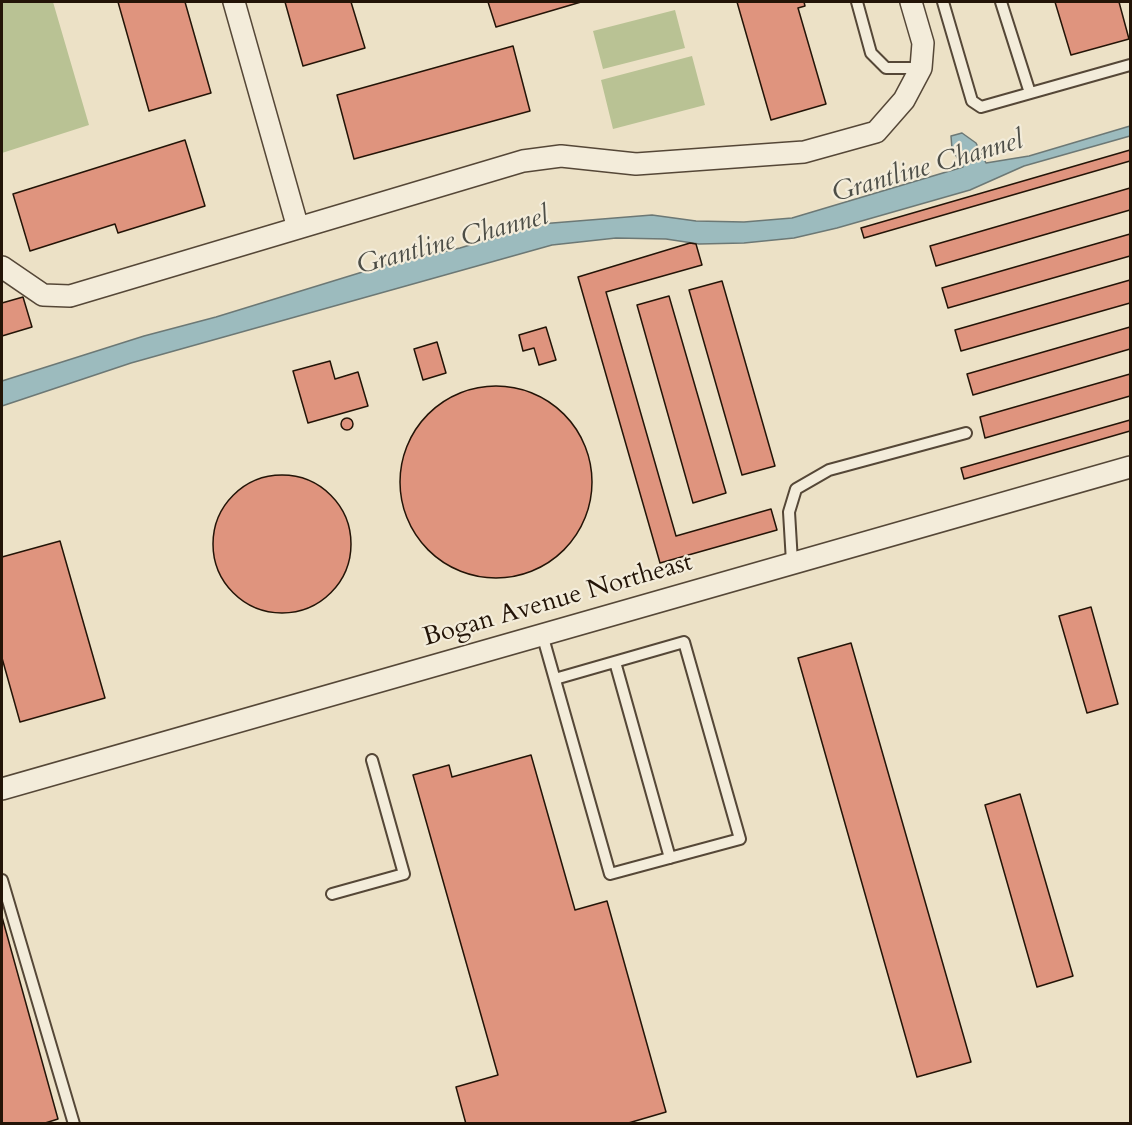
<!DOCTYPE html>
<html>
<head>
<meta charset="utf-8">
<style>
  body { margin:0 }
  #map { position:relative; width:1132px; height:1125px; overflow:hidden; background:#ece1c6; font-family:Cardo,serif }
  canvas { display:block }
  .frame { position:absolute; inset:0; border:3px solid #231407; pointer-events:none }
</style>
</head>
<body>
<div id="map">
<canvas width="1132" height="1125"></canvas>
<div class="frame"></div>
</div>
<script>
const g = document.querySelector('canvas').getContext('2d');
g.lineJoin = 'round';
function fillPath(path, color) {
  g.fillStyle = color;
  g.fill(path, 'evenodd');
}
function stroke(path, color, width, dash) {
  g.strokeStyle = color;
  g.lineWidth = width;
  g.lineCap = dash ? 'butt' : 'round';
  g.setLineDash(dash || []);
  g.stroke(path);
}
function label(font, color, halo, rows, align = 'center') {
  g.font = font + ' Cardo,serif';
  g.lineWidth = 4.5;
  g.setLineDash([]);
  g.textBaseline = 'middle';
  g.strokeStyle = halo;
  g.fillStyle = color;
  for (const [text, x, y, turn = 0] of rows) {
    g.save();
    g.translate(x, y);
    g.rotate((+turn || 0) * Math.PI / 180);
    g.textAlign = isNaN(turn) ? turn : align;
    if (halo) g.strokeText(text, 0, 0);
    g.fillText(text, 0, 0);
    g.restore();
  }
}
fillPath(new Path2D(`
  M2,2H53L89,125L2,153Z
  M675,10L685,48L603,69L593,31Z
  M692,56L705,105L613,129L601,80Z`), '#b9c294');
const water = new Path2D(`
  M1130,126V136L1024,166L970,190L837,228L794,238L744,243L699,244L666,239L616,238L552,245L131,363L2,406V381L144,336L216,317L395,262L460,248L540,224L652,215L696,221L744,222L792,218L963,167L952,149L951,136L962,133L976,143L986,163L1029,156Z`);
fillPath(water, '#9cbbbe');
stroke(water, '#6c7875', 1.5);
const building = new Path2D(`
  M118,2H185L211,93L149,111Z
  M285,2H351L365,48L303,66Z
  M488,2H581L496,27Z
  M737,2H804L805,6L798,8L826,104L771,120Z
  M1055,2H1119L1129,39L1071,55Z
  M513,46L530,111L354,159L337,95Z
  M185,140L205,206L118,233L115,224L30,251L13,194Z
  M1130,150V161L864,238L861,228Z
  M1130,188V210L936,266L930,246Z
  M1130,234V256L948,308L942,288Z
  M690,243L696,244L702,265L606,292L676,536L771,509L777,530L660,563L578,277Z
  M1130,280V303L961,351L955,330Z
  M722,281L775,466L742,475L689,290Z
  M669,296L726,493L693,503L637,305Z
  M23,297L32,327L2,336V303Z
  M546,327L556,360L539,365L534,348L523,351L519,335Z
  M1130,327V349L973,395L967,374Z
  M437,342L446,373L423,380L414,349Z
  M330,361L335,379L358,372L368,406L308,423L293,371Z
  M1130,374V396L985,438L980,417Z
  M400 482a96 96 0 1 1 192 0a96 96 0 1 1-192 0Z
  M341 424a6 6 0 1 1 12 0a6 6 0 1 1-12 0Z
  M1130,420V431L964,479L961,468Z
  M213 544a69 69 0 1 1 138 0a69 69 0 1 1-138 0Z
  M60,541L105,698L20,722L2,658V557Z
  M1091,607L1118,704L1087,713L1059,616Z
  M851,643L971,1062L917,1077L798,658Z
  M531,755L575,910L607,901L666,1112L625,1124H466L456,1087L498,1075L413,775L449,765L452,777Z
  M1020,794L1073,976L1037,987L985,805Z
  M2,917L58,1119L42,1124H2Z`);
fillPath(building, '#df947e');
stroke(building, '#231407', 1.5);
const lane = new Path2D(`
  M857,2L871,53L886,68H921
  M943,2L972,101L981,107L1130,65
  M1001,2L1030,93
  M792,562L789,512L796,489L829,470L966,433
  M542,634L610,874L740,839L684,642L555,679
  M615,662L670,858
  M2,880L74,1124
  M332,894L404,874L372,760`);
const street = new Path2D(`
  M234,2L298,228
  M2,267L43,295L70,296L523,161L561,156L636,164L804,152L876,132L904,100L921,68L923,43L911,2
  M2,789L1130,467`);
stroke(lane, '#554737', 14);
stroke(street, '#554737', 24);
stroke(lane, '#f3ecda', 10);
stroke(street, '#f3ecda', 21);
label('26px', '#231407', '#f3ecda', [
  ["Bogan Avenue Northeast",558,601,-16]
]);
label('italic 27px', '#4d4e47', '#f3ecda', [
  ["Grantline Channel",928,168,-16],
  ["Grantline Channel",453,242,-15]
]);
</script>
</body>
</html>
